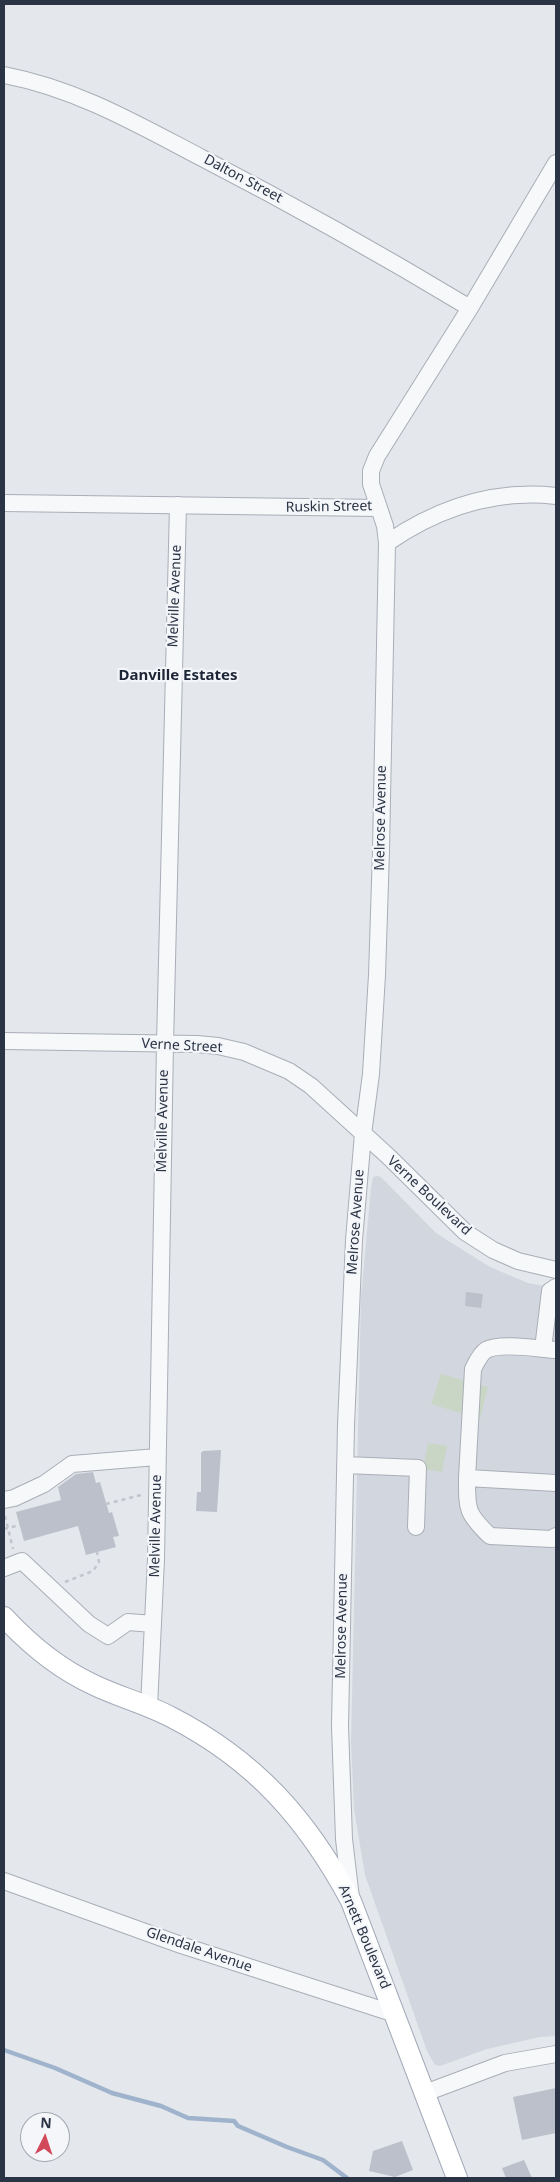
<!DOCTYPE html>
<html>
<head>
<meta charset="utf-8">
<style>
  body { margin:0 }
  #map { position:relative; width:560px; height:2182px; overflow:hidden; background:#e4e7ec; font-family:"Noto Sans",sans-serif }
  canvas { display:block }
  .frame { position:absolute; inset:0; border:5px solid #2b3445; pointer-events:none }
  .north { position:absolute; left:20px; top:2112px; width:50px; height:50px; box-sizing:border-box; background:#f4f6f9; border:1px solid #a4a8b1; border-radius:50%; rotate:4deg; font-size:14px; font-weight:700; line-height:20px; text-align:center; color:#2b3445 }
  .north::after { content:''; display:block; margin:auto; width:18px; height:22px; background:#d1495b; clip-path:polygon(50% 0,100% 100%,50% 72%,0 100%) }
</style>
</head>
<body>
<div id="map">
<canvas width="560" height="2182"></canvas>
<div class="frame"></div>
<div class="north">N</div>
</div>
<script>
const g = document.querySelector('canvas').getContext('2d');
g.lineJoin = 'round';
function fillPath(path, color) {
  g.fillStyle = color;
  g.fill(path, 'evenodd');
}
function stroke(path, color, width, dash) {
  g.strokeStyle = color;
  g.lineWidth = width;
  g.lineCap = dash ? 'butt' : 'round';
  g.setLineDash(dash || []);
  g.stroke(path);
}
function label(font, color, halo, rows, align = 'center') {
  g.font = font + ' "Noto Sans",sans-serif';
  g.lineWidth = 4.5;
  g.setLineDash([]);
  g.textBaseline = 'middle';
  g.strokeStyle = halo;
  g.fillStyle = color;
  for (const [text, x, y, turn = 0] of rows) {
    g.save();
    g.translate(x, y);
    g.rotate((+turn || 0) * Math.PI / 180);
    g.textAlign = isNaN(turn) ? turn : align;
    if (halo) g.strokeText(text, 0, 0);
    g.fillText(text, 0, 0);
    g.restore();
  }
}
fillPath(new Path2D(`
  M377,1176L381,1177L436,1233L490,1267L528,1283L556,1288V2036L540,2037L487,2049L440,2066L435,2065L427,2051L365,1875L354,1809L351,1742L361,1297L371,1188L373,1177Z`), '#d2d6de');
fillPath(new Path2D(`
  M441,1374L488,1387L480,1419L431,1404Z
  M428,1443L447,1446L442,1472L423,1469Z`), '#c9d6c5');
stroke(new Path2D(`
  M4,2050L55,2068L112,2093L161,2106L188,2118L234,2121L238,2126L287,2147L323,2160L347,2178`), '#9fb4cc', 4.5);
fillPath(new Path2D(`
  M466,1292L483,1294L481,1308L465,1306Z
  M221,1450L217,1512L196,1511L197,1492H201V1453L203,1451Z
  M93,1472L96,1483L100,1482L109,1513L112,1512L119,1536L113,1537L116,1547L86,1555L78,1526L24,1541L16,1512L61,1500L58,1487L76,1474Z
  M556,2088V2133L522,2140L513,2097Z
  M402,2141L413,2170L395,2177L369,2171L373,2151Z
  M524,2160L532,2178H506L502,2168Z`), '#bbc0ca');
const minor = new Path2D(`
  M4,75C77,89 137,124 202,158C293,205 382,255 470,308
  M4,503L379,508
  M387,543C438,508 494,489 556,496
  M4,1041L197,1044L218,1046L244,1052L289,1071L311,1086L389,1157L465,1232L493,1250L518,1261L556,1270
  M543,1349L550,1291L556,1287
  M556,1350C540,1349 500,1342 486,1350C480,1354 476,1363 473,1369L467,1478L556,1483
  M345,1465L418,1468L416,1527
  M467,1478C467,1509 466,1513 490,1536L552,1539L556,1536
  M4,1500L14,1498L44,1484L72,1464L157,1457
  M4,1568L22,1561L89,1624L108,1636L128,1622L153,1624
  M149,1707L156,1559L165,1044L178,505
  M4,1881L181,1945L395,2014
  M351,1898L344,1839L340,1726L346,1425L354,1240L363,1134L371,1074L377,975L381,851L387,543L385,526L371,484V471L377,456L470,308L556,163
  M425,2093L505,2063L556,2054`);
const major = new Path2D(`
  M4,1617C30,1645 59,1669 94,1685C119,1697 146,1704 171,1717C255,1760 307,1819 351,1901L457,2178`);
stroke(minor, '#a9aeb7', 18);
stroke(major, '#a3abb8', 22);
stroke(new Path2D(`
  M106,1504L141,1495
  M5,1516L13,1549
  M4,1529L20,1525
  M65,1582L93,1571L99,1562L97,1552`), '#c2c5cb', 2.5, [4, 4]);
stroke(minor, '#f7f8fa', 16);
stroke(major, '#fff', 20);
label('14px', '#2b3445', '#f4f6f9', [
  ["Dalton Street",243,179,28],
  ["Ruskin Street",329,507,-1],
  ["Melville Avenue",175,596,-88],
  ["Melrose Avenue",381,818,-89],
  ["Verne Street",182,1046,3],
  ["Melville Avenue",163,1121,-89],
  ["Verne Boulevard",429,1196,43],
  ["Melrose Avenue",356,1222,-86],
  ["Melville Avenue",156,1526,-89],
  ["Melrose Avenue",342,1626,-89],
  ["Arnett Boulevard",364,1937,67],
  ["Glendale Avenue",199,1950,19]
]);
label('bold 15px', '#1d2536', '#f4f6f9', [
  ["Danville Estates",178,676]
]);
</script>
</body>
</html>
